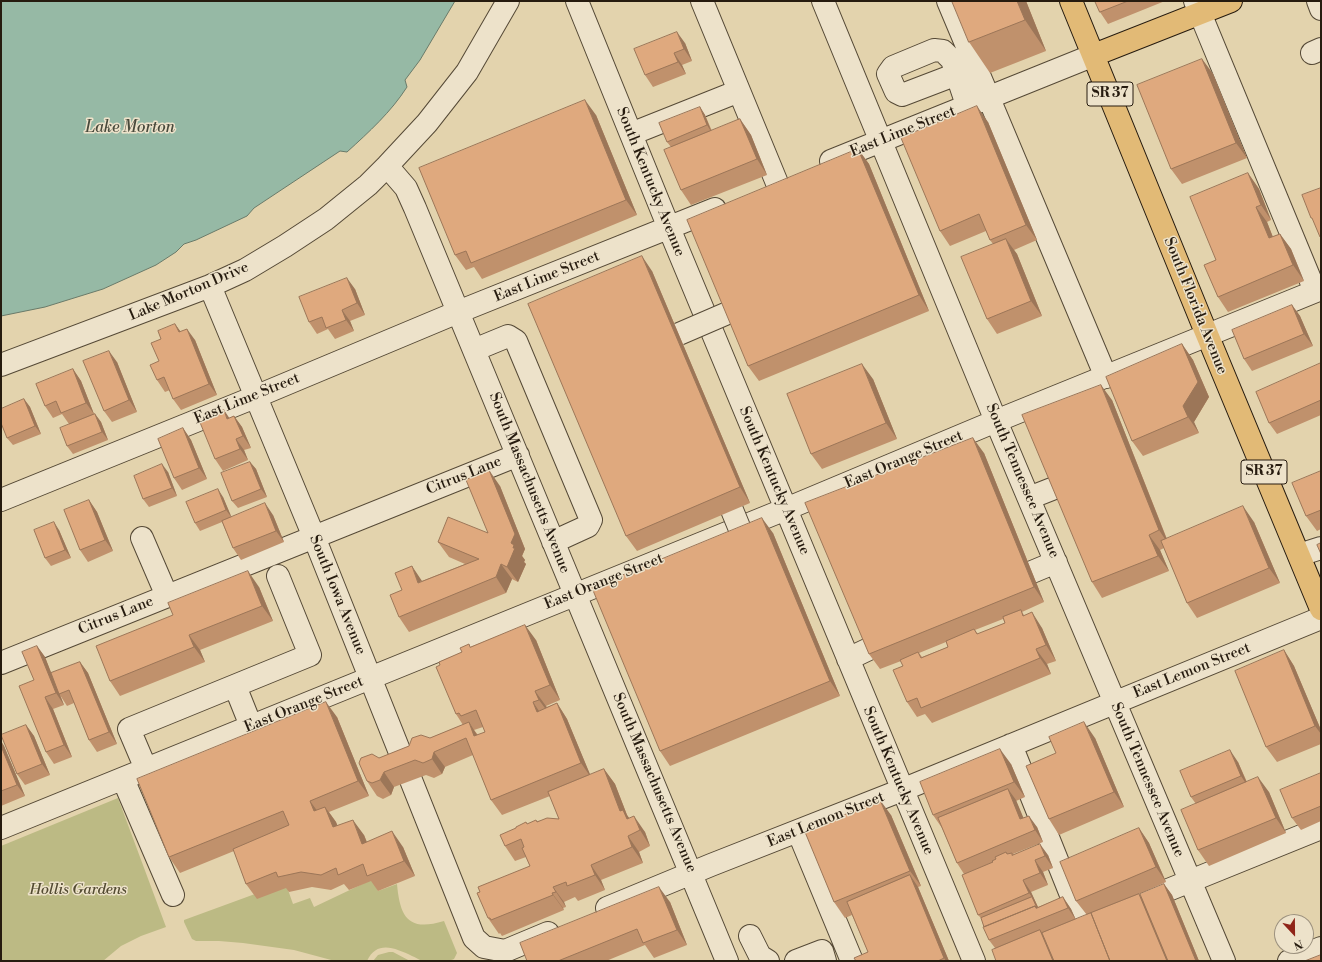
<!DOCTYPE html>
<html>
<head>
<meta charset="utf-8">
<style>
  body { margin:0 }
  #map { position:relative; width:1322px; height:962px; overflow:hidden; background:#e3d3ad; font-family:"Libre Bodoni",serif }
  canvas { display:block }
  .frame { position:absolute; inset:0; border:2px solid #261b0f; pointer-events:none }
  .north { position:absolute; left:1274px; top:914px; width:40px; height:40px; box-sizing:border-box; background:#ede2ca; border:1px solid #9d927f; border-radius:50%; rotate:158deg; font-size:11px; font-weight:700; line-height:16px; text-align:center; color:#261b0f }
  .north::after { content:''; display:block; margin:auto; width:14px; height:18px; background:#8f2418; clip-path:polygon(50% 0,100% 100%,50% 72%,0 100%) }
</style>
</head>
<body>
<div id="map">
<canvas width="1322" height="962"></canvas>
<div class="frame"></div>
<div class="north">N</div>
</div>
<script>
const g = document.querySelector('canvas').getContext('2d');
g.lineJoin = 'round';
function fillPath(path, color) {
  g.fillStyle = color;
  g.fill(path, 'evenodd');
}
function stroke(path, color, width, dash) {
  g.strokeStyle = color;
  g.lineWidth = width;
  g.lineCap = dash ? 'butt' : 'round';
  g.setLineDash(dash || []);
  g.stroke(path);
}
function label(font, color, halo, rows, align = 'center') {
  g.font = font + ' "Libre Bodoni",serif';
  g.lineWidth = 3;
  g.setLineDash([]);
  g.textBaseline = 'middle';
  g.strokeStyle = halo;
  g.fillStyle = color;
  for (const [text, x, y, turn = 0] of rows) {
    g.save();
    g.translate(x, y);
    g.rotate((+turn || 0) * Math.PI / 180);
    g.textAlign = isNaN(turn) ? turn : align;
    if (halo) g.strokeText(text, 0, 0);
    g.fillText(text, 0, 0);
    g.restore();
  }
}
fillPath(new Path2D(`
  M118,798L166,927L141,936L121,946L103,961H1V846Z
  M373,879L378,891L397,884C400,917 408,932 444,921L457,953L454,959C447,962 430,962 423,961C419,960 415,957 412,956C395,948 377,940 367,961H335L294,950L243,943L219,941H196L192,939L184,922V920L255,894L287,887L293,904L310,898L314,907Z
  M389,952H393L410,961H373L378,955Z`), '#bcba84');
const water = new Path2D(`
  M1,1H455L420,60L405,80L407,87C391,112 369,132 347,152L340,151L254,208L247,216L196,240L184,244L176,252L156,265L103,289L45,307L1,316Z`);
fillPath(water, '#96b9a5');
stroke(water, '#697a69', 1);
const minor = new Path2D(`
  M577,1L669,228L974,961
  M702,1L777,183
  M823,1L996,421L1224,961
  M948,1L1106,377
  M1195,1L1315,291
  M1318,1L1321,9
  M1312,53L1321,49
  M957,74L902,95L896,92L888,74L893,67L934,50L943,51L952,60L967,105
  M631,134L739,91
  M831,161L1094,55
  M387,166L406,188L415,208L727,961
  M210,286L314,537L474,938L484,947L505,951L548,933
  M474,350L508,336L516,341L591,520L588,526L553,542
  M1,365L210,286L245,270L285,246L326,219L368,185L387,166L427,123L467,72L508,1
  M1029,498L1057,487
  M1,500L255,397L458,312L715,209
  M142,538L167,596
  M1299,555L1321,548
  M1032,572L1056,562
  M848,659L871,648
  M1,663L518,455
  M235,686L251,726
  M1011,745L1083,925
  M146,769L129,729L310,655L278,576
  M123,779L173,895
  M1,828L786,509L996,421L1321,289
  M798,831L852,961
  M1141,901L1321,828
  M607,908L711,865L902,790L1321,618
  M750,936L760,956L768,961
  M796,961L822,951L825,961
  M1289,961L1321,948`);
const major = new Path2D(`
  M1071,1L1201,320L1321,609
  M1094,55L1231,1`);
stroke(minor, '#554936', 24);
stroke(major, '#261b0f', 24);
stroke(minor, '#ede2ca', 22);
stroke(major, '#e2ba76', 22);
const minorBridge = new Path2D(`
  M679,334L730,312
  M732,510L746,544`);
stroke(minorBridge, '#554936', 24, []);
stroke(minorBridge, '#ede2ca', 22);
fillPath(new Path2D(`
  M952,1H1026L1046,51L990,73L969,42Z
  M1095,1H1165L1108,24L1100,12Z
  M685,43L692,61L682,65L686,74L653,87L645,75Z
  M1202,59L1213,74L1247,158L1182,184L1171,169Z
  M700,107L705,115L712,131L740,119L751,135L767,175L691,205L681,190L671,147L667,142Z
  M596,115L637,215L482,279L474,267L466,270L455,255Z
  M988,122L1037,240L1014,250L1017,254L1042,316L997,334L987,319L993,244L990,240L986,231L950,246L940,231Z
  M858,149L869,164L929,311L759,381L748,366Z
  M1248,173L1259,189L1271,220L1267,222L1273,237L1280,234L1291,249L1304,281L1228,312L1218,297L1216,260Z
  M652,271L750,503L637,551L626,536Z
  M355,289L365,315L350,321L354,331L335,339L328,329L317,334L309,322Z
  M1292,305L1300,316L1313,346L1252,371L1244,359Z
  M175,324L180,331L195,340L217,395L181,410L173,399L170,390L165,392L157,380L161,339Z
  M1182,344L1193,360L1209,397L1194,422L1199,433L1143,456L1132,441Z
  M117,362L137,412L112,422L104,411Z
  M1321,363V415L1277,434L1269,423Z
  M73,369L81,381L94,414H95L101,422L108,440L73,454L67,446L69,424L62,414L53,418L45,406Z
  M873,379L897,439L822,469L811,454Z
  M24,399L30,407L41,434L13,445L7,438Z
  M1112,400L1167,539L1254,522L1280,583L1197,618L1187,603L1164,548L1160,550L1169,571L1102,598L1092,582Z
  M234,416L242,427L251,448L244,450L248,460L223,471L215,459L229,418Z
  M183,428L191,440L207,479L182,490L174,478Z
  M984,453L1044,602L1022,612L1024,615L1042,628L1056,661L1047,664L1051,674L932,723L925,714L917,717L907,702L903,666L901,661L880,669L869,654ZM1003,619L1005,623L978,634L975,630ZM946,642L948,647L922,657L919,653Z
  M250,462L256,469L267,497L238,508L232,501Z
  M1321,471V529L1317,531L1306,516Z
  M168,472L177,496L149,507L143,499Z
  M500,486L525,549L522,556L525,560L524,562L526,564L518,582L512,579L506,593L409,632L399,617L422,581L465,564L449,557L438,542L488,533Z
  M223,497L231,517L273,515L284,542L241,560L233,548L222,522L200,531L195,523Z
  M89,500L97,512L113,551L88,562L80,550Z
  M59,530L71,558L51,566L45,558Z
  M773,533L840,696L670,766L660,751Z
  M259,587L273,621L200,650L205,662L120,696L110,681Z
  M536,640L560,700L546,706L547,707L557,703L567,719L590,775L604,769L615,784L627,815L629,818L645,832L650,846L639,852L643,863L601,880L605,890L578,901L575,897L564,902L566,907L563,908L564,910L502,936L500,933L499,934L488,918L530,866L526,857L515,861L505,846L527,824L537,821L559,819L550,796L502,815L491,800L473,755L445,767L442,774L434,778L426,775L394,787L391,795L383,799L377,796L367,781L379,758L463,725L456,714L440,665L471,647ZM483,727L485,732L478,735L474,730Z
  M37,646L45,657L51,673L80,662L88,673L117,744L97,752L89,740L74,703L67,706L60,695L64,705L53,709L72,757L54,764L46,752L34,680Z
  M1284,650L1294,666L1321,730V744L1277,762L1266,747Z
  M337,717L369,796L329,812L336,822L337,825L364,835L367,842L403,847L415,876L378,891L371,881L349,890L344,884L331,890L312,887L289,892L286,888L257,899L246,884L234,851L180,873L169,857Z
  M26,725L34,736L50,775L25,785L17,774Z
  M1095,738L1124,807L1059,835L1049,819Z
  M1,741L4,746L25,796L1,806Z
  M1238,762L1247,782L1269,792L1286,833L1209,866L1198,850L1196,804L1191,797Z
  M1011,764L1025,797L1016,801L1023,818L1037,827L1043,842L1013,854L1048,855L1053,868L1043,872L1048,885L1031,892L1038,907L1063,897L1071,909L1076,920L1087,915L1076,901L1139,828L1149,843L1166,882L1139,894L1141,897L1164,884L1172,895L1199,961H996L995,948L989,940L984,927L981,918L978,915L964,874L957,863L942,828L933,815Z
  M1321,773V821L1301,830L1292,818Z
  M891,815L921,886L918,887L949,961H856L868,952L852,915L845,918L834,902Z
  M670,902L687,945L654,958L645,945L606,961H527Z`), '#c0916c');
fillPath(new Path2D(`
  M1017,1H1026L1046,51L1025,20Z
  M677,32L685,43L692,61L684,49Z
  M674,53L682,65L686,74L678,62Z
  M1202,59L1213,74L1247,158L1236,143Z
  M585,100L596,115L637,215L626,200Z
  M977,106L988,122L1037,240L1026,225Z
  M700,107L705,115L712,133L707,125Z
  M740,119L751,135L767,175L757,159Z
  M858,149L869,164L929,311L919,295Z
  M1248,173L1259,189L1271,220L1261,205Z
  M1256,207L1267,222L1279,253L1269,238Z
  M1280,234L1291,249L1304,281L1293,265Z
  M1006,239L1017,254L1042,316L1031,301Z
  M642,256L652,271L750,503L740,487Z
  M347,278L355,289L365,315L357,303Z
  M1292,305L1300,316L1313,346L1304,334Z
  M342,310L350,321L354,331L346,320Z
  M175,324L183,335L179,332Z
  M187,329L195,340L217,395L209,384Z
  M1182,344L1193,360L1209,397L1194,422L1199,433L1188,417L1183,406Z
  M109,351L117,362L137,412L129,400Z
  M862,364L873,379L897,439L886,423Z
  M73,369L81,381L94,414L86,403Z
  M1101,385L1112,400L1169,545L1159,530Z
  M24,399L30,407L41,434L35,426Z
  M224,410L232,422L227,419Z
  M95,414L101,422L108,440L102,432Z
  M234,416L242,427L251,448L243,436Z
  M183,428L191,440L207,479L199,468Z
  M973,438L984,453L1044,602L1034,587Z
  M236,439L244,450L248,460L240,449Z
  M250,462L256,469L267,497L261,489Z
  M162,464L168,472L177,496L172,488Z
  M489,470L500,486L525,549L522,556L525,560L524,562L526,564L518,582L507,567L511,543Z
  M218,489L223,497L232,518L226,510Z
  M89,500L97,512L113,551L105,540Z
  M265,503L273,515L284,542L276,531Z
  M1243,506L1254,522L1280,583L1269,568Z
  M762,518L773,533L840,696L830,681Z
  M54,522L59,530L71,558L65,550Z
  M1149,535L1160,550L1169,571L1158,556Z
  M501,564L512,579L506,593L496,577Z
  M412,566L422,581L418,583Z
  M248,571L259,587L273,621L262,606Z
  M1032,612L1042,628L1056,661L1046,645Z
  M525,625L536,640L560,700L550,685Z
  M189,635L200,650L205,662L194,647Z
  M37,646L45,657L64,705L56,693Z
  M1036,649L1047,664L1051,674L1040,658Z
  M1284,650L1294,666L1321,730V734L1315,726Z
  M80,662L88,673L117,744L109,732Z
  M535,691L546,706L550,715L539,700Z
  M45,697L53,709L72,757L64,745Z
  M326,702L337,717L369,796L358,781Z
  M533,702L543,717L537,712Z
  M557,703L567,719L592,779L581,763Z
  M469,722L479,738L474,736Z
  M1084,722L1095,738L1124,807L1114,792Z
  M26,725L34,736L50,775L42,764Z
  M1,741L4,746L25,796L17,785L1,746Z
  M1000,749L1011,764L1025,797L1014,782Z
  M1230,750L1238,762L1249,788L1241,776Z
  M434,752L445,767L442,774L432,759Z
  M604,769L615,784L627,815L634,825L636,832L620,811Z
  M384,772L394,787L391,795L380,780Z
  M1258,777L1269,792L1286,833L1276,818Z
  M1008,789L1016,800L1029,831L1020,819Z
  M880,800L891,815L921,886L910,871Z
  M310,801L321,816L314,811Z
  M325,807L336,822L344,842L333,827Z
  M634,816L645,832L650,846L640,830Z
  M1029,816L1037,827L1043,842L1035,830Z
  M353,820L364,835L373,859L362,844Z
  M1139,828L1149,843L1166,882L1156,867Z
  M392,831L403,847L415,876L404,861Z
  M628,836L639,852L643,863L632,847Z
  M1040,844L1048,855L1053,868L1045,856Z
  M1035,860L1043,872L1048,885L1040,873Z
  M591,865L601,880L605,890L595,875Z
  M910,875L918,887L949,961H946L944,958Z
  M1023,880L1031,892L1043,918L1036,908L1032,897L1029,893Z
  M1164,884L1172,895L1199,961H1196Z
  M553,887L564,902L566,907L556,892Z
  M659,887L670,902L687,945L677,930Z
  M552,893L563,908L564,910L553,895Z
  M1139,894L1149,909L1171,961H1167Z
  M1063,897L1071,909L1076,920L1068,908Z
  M1040,930L1050,945L1057,961H1053Z`), '#9c7658');
const building = new Path2D(`
  M952,1H1017L1025,20L969,42Z
  M1095,1H1128L1100,12Z
  M677,32L684,49L674,53L678,62L645,75L634,49Z
  M1202,59L1236,143L1171,169L1137,85Z
  M585,100L626,200L471,263L466,251L455,255L419,168Z
  M977,106L1026,225L990,240L979,214L940,231L901,138Z
  M700,107L707,125L667,142L659,123Z
  M740,119L757,159L681,190L664,150Z
  M858,149L919,295L748,366L687,220Z
  M1248,173L1261,205L1256,207L1269,238L1280,234L1293,265L1218,297L1204,265L1216,260L1190,197Z
  M1321,188V237H1320L1312,218H1311L1302,195Z
  M1006,239L1031,301L987,319L961,257Z
  M642,256L740,487L626,536L528,304Z
  M347,278L357,303L342,310L346,320L326,328L322,317L309,322L299,297Z
  M1292,305L1304,334L1244,359L1232,330Z
  M175,324L179,332L187,329L209,384L173,399L164,377L157,380L150,365L159,361L151,343L161,339L158,331Z
  M1182,344L1198,382L1183,406L1188,417L1132,441L1106,377Z
  M109,351L129,400L104,411L83,361Z
  M1321,363V400L1269,423L1256,392Z
  M862,364L886,423L811,454L787,394Z
  M73,369L86,403L61,413L56,401L45,406L36,384Z
  M1101,385L1159,530L1149,535L1158,556L1092,582L1022,415Z
  M24,399L35,426L7,438L1,423V409Z
  M224,410L227,419L234,416L243,436L236,439L240,449L215,459L199,420Z
  M95,414L102,432L67,446L60,428Z
  M183,428L199,468L174,478L158,439Z
  M973,438L1034,587L869,654L805,503Z
  M250,462L261,489L232,501L221,473Z
  M162,464L172,488L143,499L134,476Z
  M489,470L515,534L511,543L514,545L513,548H515L507,567L501,564L496,577L399,617L390,595L402,590L395,573L412,566L418,583L479,559L438,542L448,517L488,533L466,480Z
  M1321,471V510L1306,516L1292,483Z
  M218,489L226,510L195,523L186,502Z
  M89,500L105,540L80,550L64,510Z
  M265,503L276,531L233,548L222,521Z
  M1243,506L1269,568L1187,603L1161,541Z
  M762,518L830,681L660,751L592,588Z
  M54,522L65,550L45,558L34,530Z
  M1321,543V554L1317,545Z
  M248,571L262,606L189,635L194,647L110,681L96,646L173,615L168,603Z
  M1021,610L1023,616L1032,612L1046,645L1036,649L1040,658L921,708L917,698L907,702L893,670L903,666L900,660L918,652L921,658L948,647L946,641L974,629L977,634L1005,623L1003,617Z
  M525,625L550,685L535,691L539,700L533,702L537,712L557,703L581,763L491,800L466,738L434,752L432,759L423,763L415,760L384,772L380,780L372,783L367,781L359,763L361,758L372,754L379,758L409,746L412,738L421,735L430,738L469,722L474,736L485,732L476,710L461,716L459,713L456,714L436,667L440,665L439,662L462,652L460,648L469,644L470,647Z
  M37,646L56,693L45,697L64,745L46,752L19,686L34,680L22,652Z
  M1284,650L1315,726L1266,747L1235,671Z
  M80,662L109,732L89,740L69,690L59,694L51,673Z
  M326,702L358,781L310,801L314,811L325,807L333,827L353,820L362,844L392,831L404,861L367,876L363,864L338,875L336,868L321,875L301,872L278,877L276,872L246,884L233,849L289,825L283,811L169,857L137,779Z
  M1084,722L1114,792L1049,819L1026,766L1056,753L1049,737Z
  M26,725L42,764L17,774L1,735Z
  M1,746L17,785L1,791Z
  M1000,749L1014,782L933,815L920,782Z
  M1230,750L1241,776L1191,797L1180,771Z
  M604,769L620,811L623,810L627,819L634,816L640,830L628,836L632,847L591,865L595,875L567,886L566,882L553,887L556,892L552,893L553,895L491,920L490,918H488L477,893L480,892L478,887L530,866L522,848L524,847L521,839L505,846L500,835L516,828V827L526,822L527,824L536,820L537,822L547,818L559,819L548,792Z
  M1321,773V806L1292,818L1280,790Z
  M1258,777L1276,818L1198,850L1181,810Z
  M1008,789L1020,819L1029,816L1035,830L957,863L938,818Z
  M880,800L910,871L834,902L805,832Z
  M1139,828L1156,867L1076,901L1060,862Z
  M1040,844L1045,856L1035,860L1040,873L1023,880L1029,893L978,915L962,875L993,862L992,861L996,859L995,857L1006,852L1007,854L1012,853V855Z
  M910,875L944,958L938,961H856L854,958L868,952L847,902Z
  M1164,884L1196,961H1168L1140,894Z
  M659,887L677,930L643,943L637,929L558,961H527L520,943Z
  M1139,894L1167,961H1110L1091,913Z
  M1032,897L1037,908L1035,906L984,927L981,918Z
  M1063,897L1068,908L989,940L983,927L1035,906L1036,908Z
  M1091,913L1110,961H1054L1042,933Z
  M1040,930L1053,961H996L992,950Z
  M1321,955V961H1305Z`);
fillPath(building, '#dfa97e');
stroke(building, '#9c7658', 1);
for (const [x, y, w] of [
  [1110,94,46],
  [1264,472,46]
]) {
  const box = new Path2D();
  box.roundRect(x - w / 2, y - 12, w, 24, 3);
  g.fillStyle = '#ede2ca';
  g.fill(box);
  stroke(box, '#261b0f', 1);
}
label('bold 14px', '#261b0f', null, [
  ["SR 37",1110,94],
  ["SR 37",1264,472]
]);
label('15px', '#261b0f', '#ede2ca', [
  ["East Lime Street",903,132,-22],
  ["South Kentucky Avenue",650,182,68],
  ["East Lime Street",547,277,-22],
  ["Lake Morton Drive",189,292,-23],
  ["South Florida Avenue",1195,306,68],
  ["East Lime Street",247,399,-22],
  ["East Orange Street",904,460,-23],
  ["Citrus Lane",464,476,-22],
  ["South Kentucky Avenue",774,481,67],
  ["South Tennessee Avenue",1022,481,67],
  ["South Massachusetts Avenue",529,483,68],
  ["East Orange Street",604,582,-22],
  ["South Iowa Avenue",337,595,68],
  ["Citrus Lane",116,616,-22],
  ["East Lemon Street",1192,671,-22],
  ["East Orange Street",304,705,-22],
  ["South Tennessee Avenue",1147,780,67],
  ["South Kentucky Avenue",898,781,67],
  ["South Massachusetts Avenue",654,783,67],
  ["East Lemon Street",826,820,-22]
]);
label('italic 15px', '#534b32', '#ede2ca', [
  ["Hollis Gardens",78,890]
]);
label('italic 16px', '#484a3c', '#ede2ca', [
  ["Lake Morton",130,128]
]);
</script>
</body>
</html>
